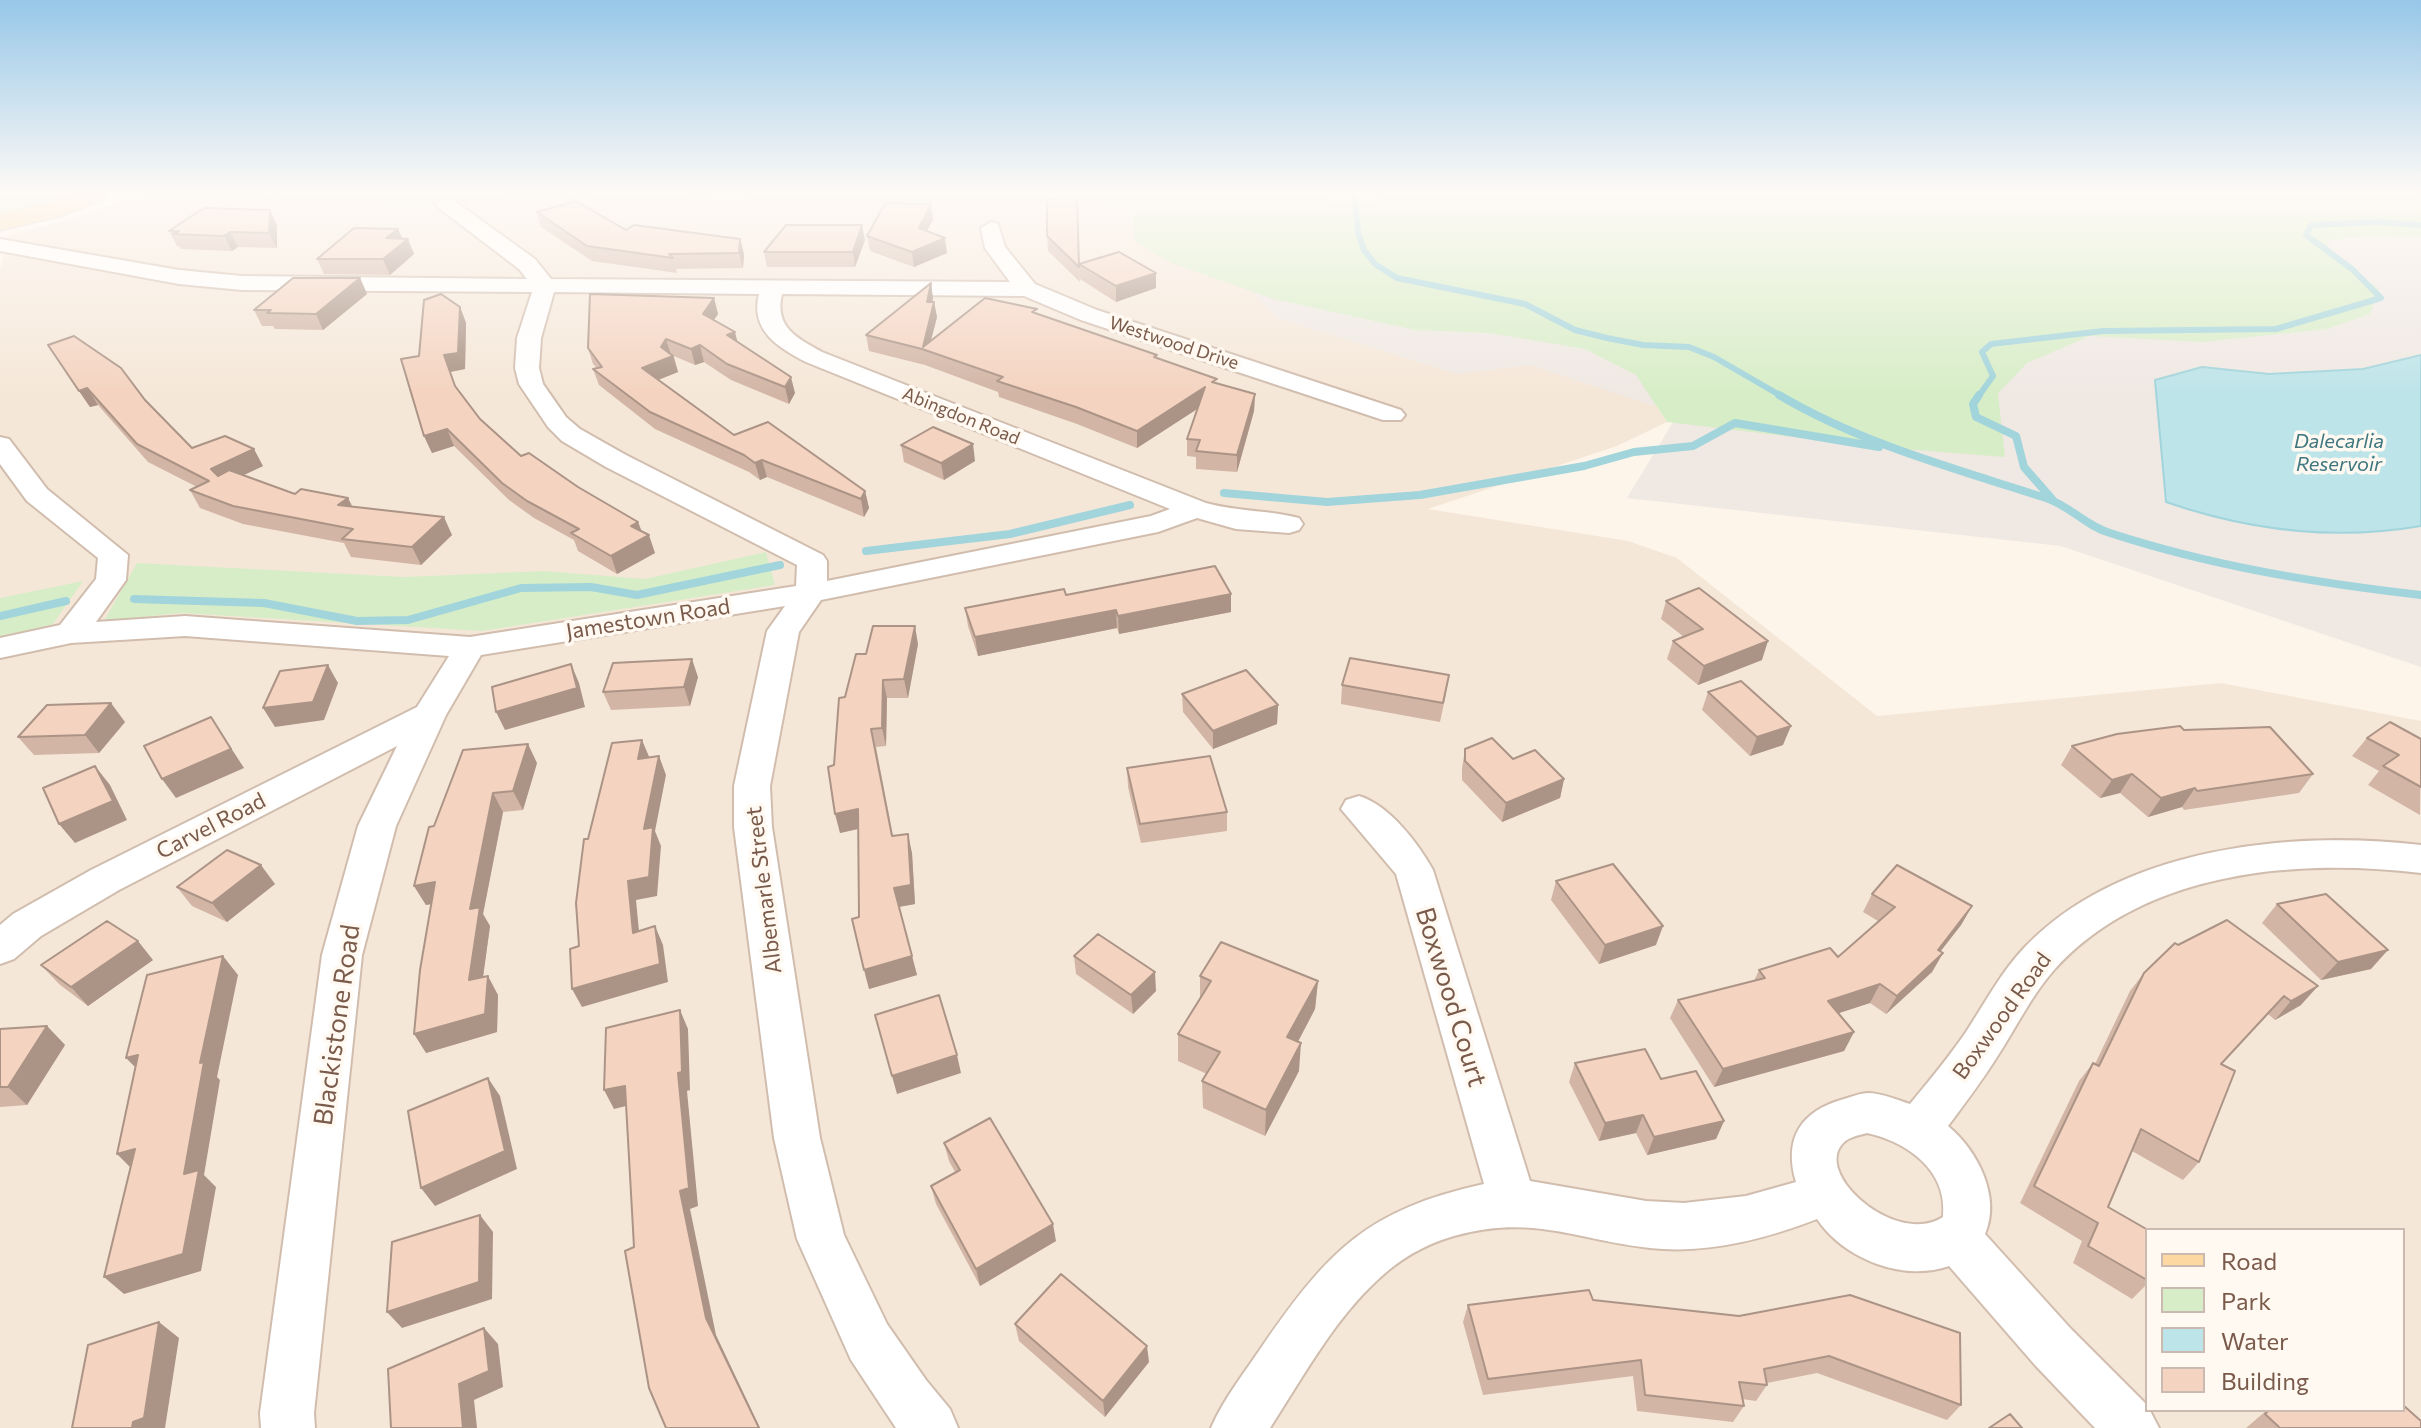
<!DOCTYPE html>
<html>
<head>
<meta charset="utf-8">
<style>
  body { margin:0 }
  #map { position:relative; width:2421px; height:1428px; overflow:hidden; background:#fdf5ea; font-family:Commissioner,sans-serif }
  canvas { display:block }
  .legend { position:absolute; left:2145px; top:1228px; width:260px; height:184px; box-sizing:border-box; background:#fff9f1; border:2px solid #cabaaf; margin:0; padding:10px 14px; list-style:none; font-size:24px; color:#7a5b4b }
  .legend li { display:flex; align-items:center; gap:16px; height:40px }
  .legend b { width:40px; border:2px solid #cabaaf }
</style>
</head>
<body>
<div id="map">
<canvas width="2421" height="1428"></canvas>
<ul class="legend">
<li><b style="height:10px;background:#fdd8a1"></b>Road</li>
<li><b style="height:22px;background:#d7edc7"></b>Park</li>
<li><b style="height:22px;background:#bde4e9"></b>Water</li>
<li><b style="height:22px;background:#f4d3c0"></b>Building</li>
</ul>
</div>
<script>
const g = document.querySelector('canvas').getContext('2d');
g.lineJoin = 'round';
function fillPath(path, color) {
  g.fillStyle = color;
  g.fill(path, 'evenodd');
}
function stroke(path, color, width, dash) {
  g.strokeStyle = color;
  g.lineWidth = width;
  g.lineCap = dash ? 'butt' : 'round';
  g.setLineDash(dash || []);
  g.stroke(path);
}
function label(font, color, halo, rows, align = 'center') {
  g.font = font + ' Commissioner,sans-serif';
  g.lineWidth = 7;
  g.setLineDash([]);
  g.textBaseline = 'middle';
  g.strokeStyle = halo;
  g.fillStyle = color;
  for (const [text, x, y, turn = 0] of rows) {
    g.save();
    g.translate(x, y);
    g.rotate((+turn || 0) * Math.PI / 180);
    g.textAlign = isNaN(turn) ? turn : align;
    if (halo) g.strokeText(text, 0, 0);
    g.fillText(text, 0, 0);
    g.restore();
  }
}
fillPath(new Path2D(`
  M129,197L347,201L408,206L528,198L1134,204L1636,375L1667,422L1617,446L1428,509L1628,541L1677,558L1877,716L2221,683L2421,721V1428H0V270L7,236L90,213ZM2147,1230H2403V1410H2147Z`), '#f5e7d8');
fillPath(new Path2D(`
  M1108,194H2421V667L2061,546L1627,498L1678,414L1530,365L1457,374L1276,318L1221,258L1141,231L1100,209Z`), '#efe8e3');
fillPath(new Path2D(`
  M0,194H81L0,217Z
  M139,194H1330L1329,205H1381L1374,194H2421V237L2364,236L2326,241L2338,262L2379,288L2370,314L2327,329L2203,342L2090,336L2027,363L1998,393L2005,457L1877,447L1667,422L1636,375L1585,349L1490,333L1415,330L1274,299L1174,264L1134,241V204L759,202L741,197L666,201L528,198L408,206L347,201L129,197Z
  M766,552L775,585L482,631L181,613L104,621L137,563L405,577L544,571L645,579Z
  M83,581L53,624L0,639V598Z`), '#d7edc7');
const water = new Path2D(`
  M2421,355V526C2334,541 2250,531 2166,502L2155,380L2202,367L2269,374L2363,369Z`);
fillPath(water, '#bde4e9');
stroke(water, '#a2d4db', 2);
stroke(new Path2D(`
  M1354,194L1358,232L1364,250L1375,264L1397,278L1525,304L1575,330L1607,338L1643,345L1689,347L1714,357L1783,397
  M1978,397L1993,376L1982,352L1991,344L2103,331L2276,329L2381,298L2352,269L2306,235L2311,225L2378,222L2421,225`), '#a2d4db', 6);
stroke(new Path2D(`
  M1779,395C1862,444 1956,469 2046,498C2070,506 2086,526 2110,533C2211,566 2316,583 2421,595
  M1979,395L1973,404L1976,417L2016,436L2024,467L2052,499
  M1224,493L1327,502L1420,495L1584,466L1634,452L1693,446L1735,423L1879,447
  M866,551L1010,534L1130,505
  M134,599L264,603L357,621L408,620L521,588L591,587L637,595L780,565
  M0,616L66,601`), '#a2d4db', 8);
const minor = new Path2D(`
  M446,198L453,200L535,259L551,279L1010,282L985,248L981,228L991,222L998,224L1005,247L1035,284L1097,310L1401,410L1405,415L1401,420H1383L1081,320L1024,296L782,294C774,327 797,338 822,352L1206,503C1239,512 1268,510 1299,518L1303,524L1299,530L1289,533L1236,529L1197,518L1158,532L821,600L799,632L770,786L772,827L820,1138L844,1235L887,1324L926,1380L950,1409L958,1428H896L851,1360L797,1239L774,1138L734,827V786L767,631L785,606L481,655L446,715L396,826L362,955L314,1413L315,1428H261L260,1413L322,955L358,826L397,746L119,890L41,936L14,959L0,964V925L13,914L91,870L417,707L449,656L185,636L71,643L0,658V638L60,625L96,579L98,558L27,501L0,464V437L9,439L47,489L128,555L126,580L96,622L185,616L470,637L796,586L797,565L606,467L562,441L548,427L519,384L515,368L517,338L532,292L242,290L179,284L0,251V239L179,270L242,276L527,279L519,269L439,208L436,204ZM554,292L759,294C750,330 777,347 806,362L1170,509L1151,516L827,581V561L823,555L626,455L580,429L566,417L543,384L539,368L541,338Z
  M1359,796C1389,805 1418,843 1433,870L1530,1181L1646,1201L1684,1203L1746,1196L1796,1182C1783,1138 1801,1111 1844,1099C1851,1097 1861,1093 1868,1093C1882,1093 1897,1100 1910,1104C1929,1081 1949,1057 1966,1032C1985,1003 2001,972 2025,947C2121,847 2290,830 2421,845V873C2295,858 2143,871 2054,970C2031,996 2016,1028 1997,1057C1982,1081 1965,1103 1948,1126C1978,1151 2001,1197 1985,1234L2071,1329L2147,1405L2159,1428H2095L2035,1365L1949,1266C1903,1282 1844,1259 1817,1219C1768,1238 1715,1252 1663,1249C1584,1244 1538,1212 1454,1236C1430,1243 1410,1253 1390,1269C1339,1310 1305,1374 1270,1428H1211C1224,1398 1245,1372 1263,1345C1329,1250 1367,1210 1484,1184L1396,874L1341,809L1346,800ZM1867,1133C1908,1142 1948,1171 1943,1217C1899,1246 1819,1180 1840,1147C1846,1137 1857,1136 1867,1133Z`);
const major = new Path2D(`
  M72,194H107L104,199L63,215L0,230V214L46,204Z`);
stroke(minor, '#d1bdae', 4);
stroke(major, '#dad1cd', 4);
fillPath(minor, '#fff');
fillPath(major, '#fdd8a1');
fillPath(new Path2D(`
  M537,212L626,230L740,239L744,254L743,268L676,269L677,273L592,261L541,227Z
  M933,219L927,231L947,253L914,267L870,251L867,236Z
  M277,225V248L238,247L232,251L181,249L179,246H177L169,231Z
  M1047,236L1079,264L1156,288L1116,302L1080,279L1079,264L1080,282L1048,251Z
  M402,239L414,254L390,275L324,274L317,259Z
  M865,240L855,267H767L764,252Z
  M360,278L367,294L323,330L275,329L273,326H262L254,310Z
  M931,283L933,302H934L937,317L931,341L1037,314L1157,358L1217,383L1255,394L1254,411L1237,472L1196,469V457L1187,456V439L1197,409L1137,448L1077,424L999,397L998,392L925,365L869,351L866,335Z
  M714,298L718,314L714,320L795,393L789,404L731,380L704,362L695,365L674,356L678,372L659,380L734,435L865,491L869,508L864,517L767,477L760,480L749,472L655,429L599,385L593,369L597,368L593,364L588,348Z
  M460,307L466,323L465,369L450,372L456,387L480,419L521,456L578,487L638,522L642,532L655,553L617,574L578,551L574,540L534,518L509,500L454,446L432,453L424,436L419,356Z
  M48,345L145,400L192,448L263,466L243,475L295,494L348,498L352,507L452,535L421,565L351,557L344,543L243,524L200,508L190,490L197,487L148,462L98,405L90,407Z
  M901,445L975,461L944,480L904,462Z
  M1066,595L1231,612L1119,634L1117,628L978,656L968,626L965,608Z
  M1666,601L1762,660L1698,685L1667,659L1673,641L1684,637L1661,619Z
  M918,644L908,698H887L886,746L876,747L893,836L912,853L915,904L899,907L917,975L869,989L859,917L858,829L840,833L834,765L866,654Z
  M698,677L690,706L611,710L603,692Z
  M1342,685L1446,694L1440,722L1341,704Z
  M1708,692L1783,745L1750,756L1702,710Z
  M1182,694L1278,705L1277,724L1213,749L1183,712Z
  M125,722L99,753L34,755L18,737Z
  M2184,730L2313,774L2299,793L2184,810L2182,807L2148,817L2120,793L2100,798L2061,765L2072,746Z
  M2367,738L2421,739L2420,815L2368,785L2379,771L2352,756Z
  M1465,749L1564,779L1560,798L1502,822L1462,780V768Z
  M537,763L523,810L503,812L483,914L490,926L483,977L498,995L497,1032L426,1053L432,904L426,905L414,886L434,826Z
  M1127,768L1227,812V831L1141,843L1128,787Z
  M1556,881L1656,945L1599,964L1551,900Z
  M275,884L227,922L192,906L177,887Z
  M1872,894L1972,906L1961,925L1940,952L1943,953L1932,972L1886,1014L1870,1003L1838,1013L1854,1032L1844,1051L1714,1087L1670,1018L1678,1000L1754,981L1759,970L1838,957L1878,921L1863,912Z
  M2277,904L2371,969L2321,980L2262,923Z
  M2227,920L2301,1005L2275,1020L2268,1014L2222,1064L2199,1162L2183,1180L2132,1151L2108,1207L2147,1230V1284L2132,1299L2073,1263L2082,1241L2020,1203L2079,1081L2093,1063L2095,1064L2130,991L2144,973L2178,945Z
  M1074,956L1156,991L1133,1014L1076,974Z
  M153,960L88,1006L59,984L41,965Z
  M1200,976L1318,981L1315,1009L1298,1042L1299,1071L1265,1136L1203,1108L1202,1081L1207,1074L1178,1061V1034L1200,998Z
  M47,1026L65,1045L27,1105L0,1107V1029Z
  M1575,1063L1661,1079L1724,1121L1716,1139L1647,1155L1636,1133L1599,1141L1569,1082Z
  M944,1143L1056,1241L980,1286L936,1204L931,1186L955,1172L949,1161Z
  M1593,1300L1739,1316L1961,1405L1947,1420L1817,1373L1767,1383V1385L1756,1401L1742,1399L1744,1406L1733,1422L1637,1411L1633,1376L1483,1395L1463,1322L1468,1305Z
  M1015,1324L1149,1362L1105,1417L1019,1341Z
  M2267,1410H2403L2421,1428H2246Z`), '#d2b5a5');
fillPath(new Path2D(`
  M931,204L933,219L921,243L919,228Z
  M270,210L277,225V248L269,233Z
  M862,225L865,240L855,267L853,252Z
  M398,229L404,242L408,239L414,254L390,275L383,259L386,238Z
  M230,232L238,247L232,251L224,236Z
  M945,238L947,253L914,267L912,252Z
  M740,239L744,254L743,268L739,253Z
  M1156,273V288L1116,302V286Z
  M360,278L367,294L323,330L316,314Z
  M931,283L933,298L929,318L927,302Z
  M714,298L718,314L707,330L703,314Z
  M934,302L937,317L928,351L923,347Z
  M460,307L466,323L465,369L450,372L444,355Z
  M735,332L739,348L727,335Z
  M666,339L671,355L673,356L678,372L647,384L642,368L661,347Z
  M700,345L704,362L695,365L691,349Z
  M791,377L795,393L789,404L785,387Z
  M1205,387V404L1137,448V431Z
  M87,388L98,405L90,407L79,391Z
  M1255,394L1254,411L1237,472V455Z
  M447,429L454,446L432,453L424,436Z
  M973,444L975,461L944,480L941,463Z
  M254,449L263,466L221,486L211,469Z
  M762,460L767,477L760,480L755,463Z
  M865,491L869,508L864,517L861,499Z
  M348,498L357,516L338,505Z
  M444,517L452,535L421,565L412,547Z
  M638,522L644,538L649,535L655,553L617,574L611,556L631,526Z
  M1231,594V612L1119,634L1118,616Z
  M1116,610L1117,628L978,656L975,637Z
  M915,626L918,644L908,698L904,679Z
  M1768,641L1762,660L1698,685L1704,666Z
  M692,659L698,677L690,706L684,687Z
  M571,664L579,683L585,707L505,730L496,712Z
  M328,665L338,683L324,720L275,727L263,708Z
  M883,680L887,698L886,746L882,728Z
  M111,703L125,722L99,753L85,735Z
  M1278,705L1277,724L1213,749V731Z
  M211,717L244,768L176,798L162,779Z
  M1791,726L1783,745L1750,756L1757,737Z
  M642,740L650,759H638Z
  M528,744L537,763L523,810L513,791Z
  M659,756L666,775L655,831L661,846L657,896L636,900L641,952L633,933L628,881L644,829Z
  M95,766L110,785L127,820L75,843L59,824Z
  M2132,774L2120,793L2100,798L2112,780Z
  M1564,779L1560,798L1502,822L1506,803Z
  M2195,788L2182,807L2148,817L2161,798Z
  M493,793L503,812L483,914L490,926L480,999L469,980L470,909Z
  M858,809L862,828L840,833L835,814Z
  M908,834L912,853L915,904L898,907L894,888Z
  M261,865L275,884L227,922L212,903Z
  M435,882L446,901L426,905L414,886Z
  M1972,906L1961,925L1929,966L1943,953L1932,972L1886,1014L1897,996L1938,950Z
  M655,926L663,945L668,982L582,1007L572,989Z
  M1663,926L1656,945L1599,964L1605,945Z
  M138,941L153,960L88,1006L71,987Z
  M2388,950L2371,969L2321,980L2338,962Z
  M223,956L238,975L217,1077L220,1080L204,1175L216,1187L201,1271L124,1294L104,1277L184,1174L200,1063Z
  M912,956L917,975L869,989L864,970Z
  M1155,972L1156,991L1133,1014L1131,995Z
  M488,976L498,995L497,1032L426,1053L414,1034Z
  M1318,981L1315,1009L1286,1064L1287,1037Z
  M1880,984L1870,1003L1818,1020L1828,1001Z
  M2318,986L2301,1005L2275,1020L2291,1001Z
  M680,1010L688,1029L690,1090L687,1091L698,1206L690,1209L716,1335L760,1428H759L706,1318L680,1191L678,1073Z
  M47,1026L65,1045L27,1105L8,1087Z
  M1854,1032L1844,1051L1714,1087L1723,1069Z
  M1301,1043L1299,1071L1265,1136L1266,1110Z
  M138,1055L144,1076L126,1058Z
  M957,1055L961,1073L897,1094L892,1076Z
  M488,1078L500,1096L517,1169L435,1206L421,1188Z
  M625,1086L634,1104L614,1109L604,1090Z
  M1643,1115L1636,1133L1599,1141L1605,1123Z
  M1724,1121L1716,1139L1647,1155L1654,1137Z
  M135,1149V1172L117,1154Z
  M480,1215L493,1232L492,1299L402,1328L387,1312Z
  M1053,1224L1056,1241L980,1286L976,1269Z
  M159,1322L179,1338L165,1428H132L133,1422Z
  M484,1328L498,1344L503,1387L474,1400L477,1428H463L459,1384Z
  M1147,1346L1149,1362L1105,1417L1103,1401Z`), '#ab9486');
const building = new Path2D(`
  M1077,198L1079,267L1047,236V199Z
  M576,201L626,230L634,225L740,239L739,253L669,254L673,258L587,246L537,212Z
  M885,203L931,204L919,228L945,238L912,252L867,236Z
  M204,208L270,210L269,233L230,232L224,236L173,234L179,231H169Z
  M786,225H862L853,252H764Z
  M354,228L398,229L386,238L408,239L383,259H317Z
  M1119,252L1156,273L1116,286L1079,264Z
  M293,278H360L316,314L267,313L271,310H254Z
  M931,283L927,302H934L923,347L985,298L1037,309L1032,312L1157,355L1154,357L1217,379L1212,382L1255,394L1237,455L1196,451L1200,440L1187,439L1205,387L1137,431L1076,407L997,381L1003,377L922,349L866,335Z
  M441,294L460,307L458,353L444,355L455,386L480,419L521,456L529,453L578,487L638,522L631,526L649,535L611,556L571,533L579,529L527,501L502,483L447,429L424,436L401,359L419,356L424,300Z
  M590,294L714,298L703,314L735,332L727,335L791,377L785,387L727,364L700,345L691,349L666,339L661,347L673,356L642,368L734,435L768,422L865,491L861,499L762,460L755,463L744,455L650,412L593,369L602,367L588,348Z
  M74,336L121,368L145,400L192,448L225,436L254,449L211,469L218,476L229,470L295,494L301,489L348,498L338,505L444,517L412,547L342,539L353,529L233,506L190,490L209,481L137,444L87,388L79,391L48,345Z
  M933,427L973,444L941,463L901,445Z
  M1215,566L1231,594L1118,616L1116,610L975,637L965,608L1064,589L1066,595Z
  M1699,588L1768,641L1704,666L1673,641L1703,629L1666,601Z
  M873,626H915L904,679L883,680L882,728L871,729L892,836L908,834L911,885L894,888L912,956L864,970L852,919L859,917L858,809L835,814L828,767L834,765L839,698L845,697L856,654H866Z
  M1350,658L1449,675L1443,703L1342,685Z
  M692,659L684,687L603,692L613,663Z
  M571,664L577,688L496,712L492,687Z
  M328,665L313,702L263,708L280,671Z
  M1246,670L1278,705L1213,731L1182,694Z
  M1741,681L1791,726L1757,737L1708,692Z
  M111,703L85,735L18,737L47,705Z
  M211,717L231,749L162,779L144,746Z
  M2390,722L2421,739V787L2383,766L2399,755L2367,738Z
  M2180,726L2184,730L2270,727L2313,774L2197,791L2195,788L2161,798L2132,774L2112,780L2072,746L2117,734Z
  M1492,738L1513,759L1535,750L1564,779L1506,803L1465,761V749Z
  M642,740L638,759L659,756L644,829L653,827L649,877L628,881L633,933L655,926L660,964L572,989L570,949L579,946L576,903L584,839H588L612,743Z
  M528,744L513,791L493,793L470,909L480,907L469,980L488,976L485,1014L414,1034L420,970L435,882L414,886L429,827L434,826L463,750Z
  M1210,756L1227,812L1140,824L1127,768Z
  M95,766L113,801L59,824L43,788Z
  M227,850L261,865L212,903L177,887Z
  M1613,864L1663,926L1605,945L1556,881Z
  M1897,865L1972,906L1938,950L1943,953L1897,996L1880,984L1828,1001L1854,1032L1723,1069L1678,1000L1765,978L1759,970L1830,948L1838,957L1895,907L1872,894Z
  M2326,894L2388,950L2338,962L2277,904Z
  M2227,920L2318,986L2291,1001L2284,996L2221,1064L2235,1071L2199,1162L2141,1129L2108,1207L2148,1230H2147V1280L2088,1246L2098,1223L2034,1186L2093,1063L2099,1066L2144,973L2175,943L2178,945Z
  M107,921L138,941L71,987L41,965Z
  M1098,934L1155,972L1131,995L1074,956Z
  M1221,942L1318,981L1287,1037L1301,1043L1266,1110L1202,1081L1220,1052L1178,1034L1211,981L1200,976Z
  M223,956L200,1063L204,1062L184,1174L199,1170L183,1254L104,1277L135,1149L117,1154L138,1055L126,1058L147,975Z
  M939,995L957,1055L892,1076L875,1015Z
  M680,1010L682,1072L678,1073L689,1188L680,1191L706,1318L759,1428H666L649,1388L625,1251L634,1247L625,1086L604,1090L606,1028Z
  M47,1026L8,1087H0V1029Z
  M1645,1049L1661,1079L1696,1071L1724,1121L1654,1137L1643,1115L1605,1123L1575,1063Z
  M488,1078L505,1151L421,1188L408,1111Z
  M990,1118L1053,1224L976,1269L931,1186L960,1170L944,1143Z
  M480,1215L479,1282L387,1312L392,1242Z
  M1061,1274L1147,1346L1103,1401L1015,1324Z
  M1589,1290L1593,1300L1739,1316L1850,1295L1960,1333L1961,1405L1829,1356L1764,1369L1767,1385L1739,1382L1744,1406L1645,1395L1641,1360L1488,1379L1468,1305Z
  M159,1322L144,1418L133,1422L132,1428H72L88,1345Z
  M484,1328L489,1371L459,1384L463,1428H391L388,1369Z
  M2403,1405L2421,1421V1428H2280L2265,1414L2269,1410H2403Z
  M2010,1414L2022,1428H1989Z`);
fillPath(building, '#f4d3c0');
stroke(building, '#ab9486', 2);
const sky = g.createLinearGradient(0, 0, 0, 394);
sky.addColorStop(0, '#97c7e8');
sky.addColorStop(0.49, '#fefaf6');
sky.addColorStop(1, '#fefaf600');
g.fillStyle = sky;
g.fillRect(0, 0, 2421, 394);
label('18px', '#7a5b4b', '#fff9f1', [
  ["Westwood Drive",1174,343,18],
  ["Abingdon Road",961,416,22]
]);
label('italic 20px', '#3d767f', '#fff9f1', [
  ["Dalecarlia",2339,441],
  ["Reservoir",2339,464]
]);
label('22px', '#7a5b4b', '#fff9f1', [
  ["Jamestown Road",648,619,-9],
  ["Carvel Road",211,826,-27],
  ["Albemarle Street",764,890,-97],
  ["Boxwood Road",2002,1016,-54]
]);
label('26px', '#7a5b4b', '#fff9f1', [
  ["Boxwood Court",1451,997,73],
  ["Blackistone Road",337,1025,-82]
]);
</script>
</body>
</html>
